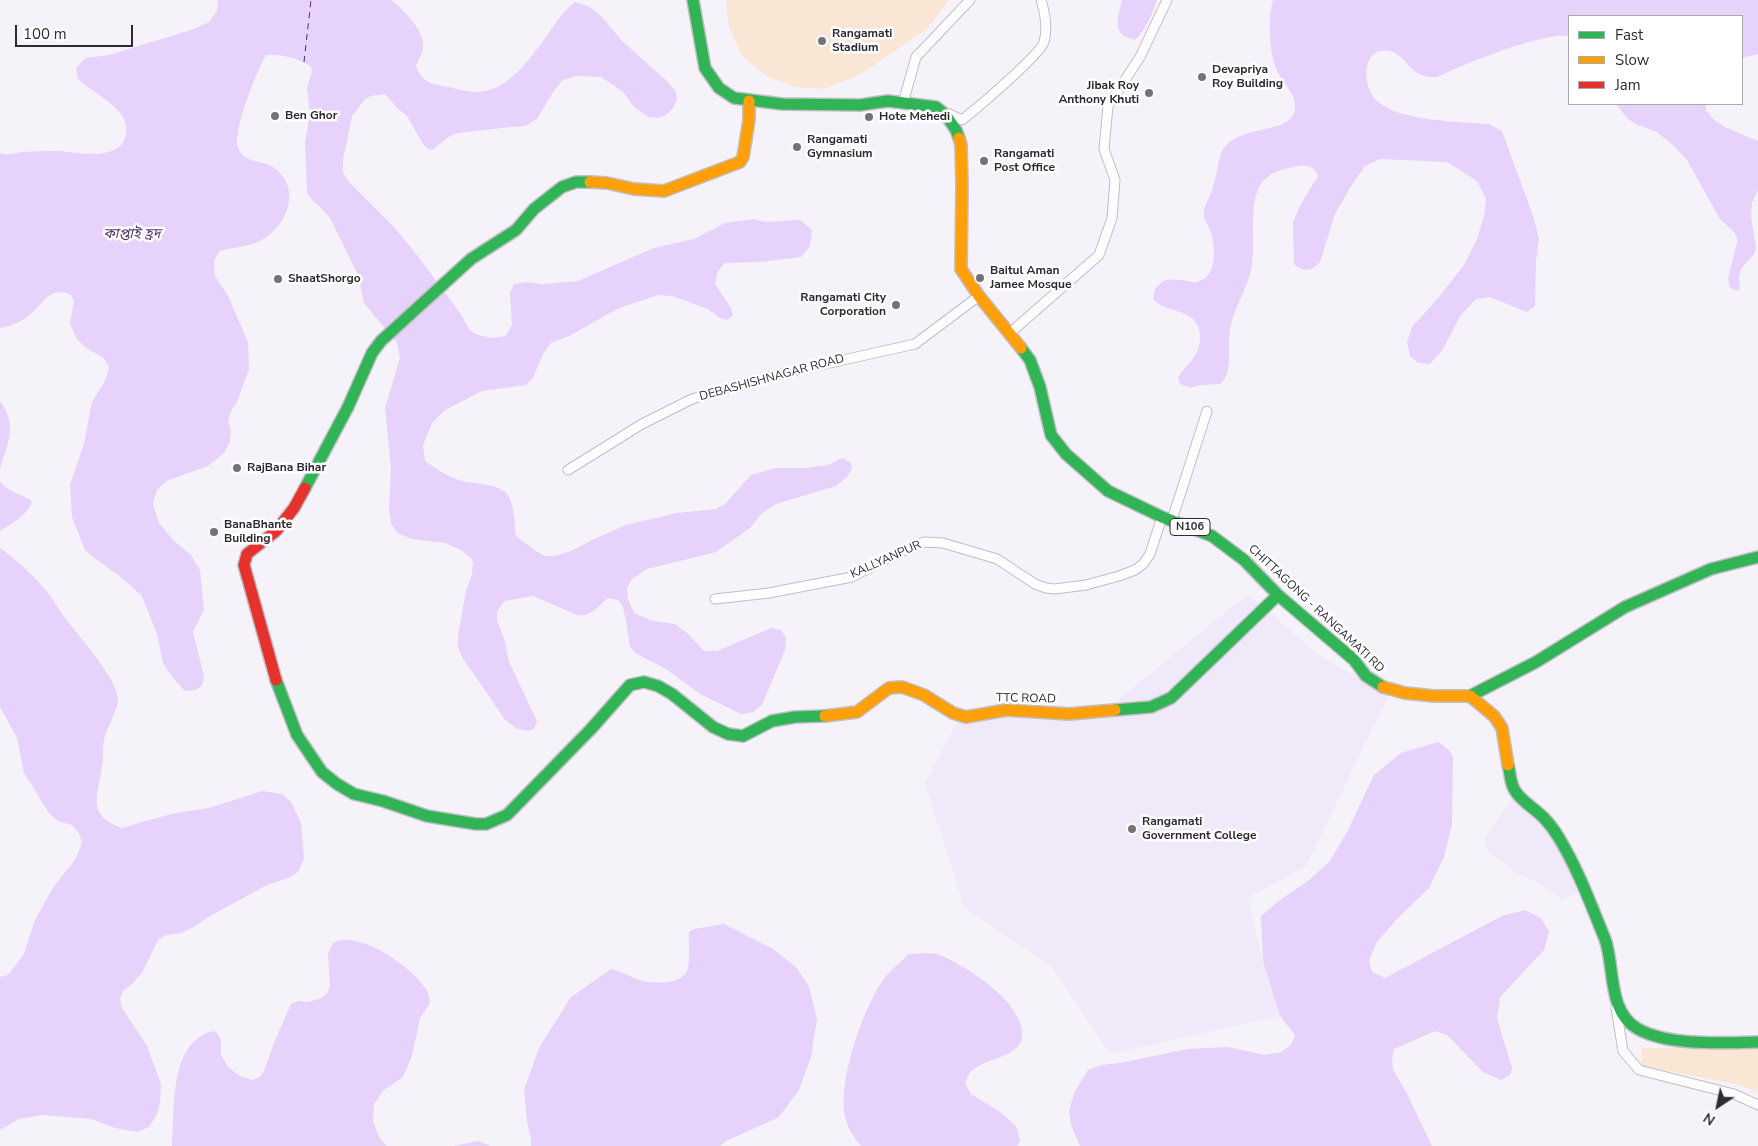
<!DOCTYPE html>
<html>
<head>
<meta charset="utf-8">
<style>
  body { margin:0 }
  #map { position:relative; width:1758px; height:1146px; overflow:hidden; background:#f6f2fa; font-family:"Nunito Sans",sans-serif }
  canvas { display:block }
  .legend { position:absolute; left:1568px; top:15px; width:175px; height:90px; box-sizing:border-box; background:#fff; border:1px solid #abaaad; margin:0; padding:6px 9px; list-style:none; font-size:15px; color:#2e2b31 }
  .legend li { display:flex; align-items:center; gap:10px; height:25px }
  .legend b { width:25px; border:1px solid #abaaad }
  .north { position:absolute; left:1693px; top:1081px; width:50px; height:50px; -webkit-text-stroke:4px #fff; paint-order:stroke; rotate:214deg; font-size:14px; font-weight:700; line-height:20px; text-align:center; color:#2e2b31 }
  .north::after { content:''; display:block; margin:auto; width:18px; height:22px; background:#2e2b31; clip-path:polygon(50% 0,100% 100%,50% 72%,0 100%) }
  .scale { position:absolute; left:15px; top:25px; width:118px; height:22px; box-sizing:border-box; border:2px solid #2e2b31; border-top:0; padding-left:6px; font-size:15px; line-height:18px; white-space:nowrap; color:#2e2b31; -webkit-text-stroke:4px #fff; paint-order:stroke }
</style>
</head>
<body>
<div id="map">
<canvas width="1758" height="1146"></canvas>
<ul class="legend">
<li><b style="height:6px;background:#30b455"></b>Fast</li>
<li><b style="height:6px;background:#ff9f0a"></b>Slow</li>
<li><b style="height:6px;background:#e5322d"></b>Jam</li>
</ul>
<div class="north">N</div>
<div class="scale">100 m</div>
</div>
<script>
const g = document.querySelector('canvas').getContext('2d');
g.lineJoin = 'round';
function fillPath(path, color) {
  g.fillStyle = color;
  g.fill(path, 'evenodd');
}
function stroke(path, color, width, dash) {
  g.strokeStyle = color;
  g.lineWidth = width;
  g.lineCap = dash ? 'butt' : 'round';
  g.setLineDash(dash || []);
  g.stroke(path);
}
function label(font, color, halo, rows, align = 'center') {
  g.font = font + ' "Nunito Sans","Noto Sans Bengali",sans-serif';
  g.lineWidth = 5;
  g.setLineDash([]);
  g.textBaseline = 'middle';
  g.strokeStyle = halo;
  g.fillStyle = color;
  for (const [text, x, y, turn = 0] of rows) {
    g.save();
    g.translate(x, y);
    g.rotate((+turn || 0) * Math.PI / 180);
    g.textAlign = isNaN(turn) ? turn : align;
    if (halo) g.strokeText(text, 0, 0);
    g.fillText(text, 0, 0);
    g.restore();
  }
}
fillPath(new Path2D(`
  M1248,594L1321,657L1389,695L1306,866L1248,898L1263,961L1280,1016L1110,1054L1052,967L964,907L925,783L964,709L1113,704Z
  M1512,799L1542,825L1554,841L1581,891L1562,900L1543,885L1516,873L1488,851L1485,845V837Z`), '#f0e9f9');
fillPath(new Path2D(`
  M726,0H949L927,29L861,74L825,89L795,87L768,77L742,56L729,28Z
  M1642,1048L1758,1049V1092L1736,1084L1641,1066Z`), '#fae6d5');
fillPath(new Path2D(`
  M218,0H391C403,9 426,32 423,48C422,54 418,60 416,66C423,84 432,84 449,87C458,89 467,92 476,92C507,92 529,60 546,37C555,24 562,12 575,2L588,6L601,16L623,42L668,82L676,92L677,100L673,108L666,115L658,118L649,117L635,108L623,92L601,77L576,76L563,80L555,89L537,119L525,126L511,127L458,133L450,136L432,150L428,149L423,144L407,116L398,109L385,94L371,96L365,99L352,116L343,160V172L348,181L392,225L414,251L460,313L469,329L475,334L491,338L506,336L512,325L510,293L514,284L526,282L542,284L578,281L654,248L694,239L725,223L754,219L765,222L800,220L812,230L810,246L801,257L760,262L725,263L718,271L715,284L731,308L733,316L727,320L720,318L708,309L672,296L658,295L619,308L571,335L551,343L543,354L533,378L526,385L482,391L445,410L432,423L423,445L425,461C436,469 447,476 459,480C471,484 495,483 505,492C515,501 514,523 516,536L536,551L545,556H555L571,551L592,540L626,525L677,513L716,509L725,504L751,475L775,468H806L828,465L842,458L850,462L852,467L848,476L836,486L776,504L761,514L750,528L716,552L647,569L632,579L627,588L628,599L634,613L652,621L675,624L688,634L704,651H717L771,628L781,630L786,638L785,650L762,705L753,712L741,714L700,694L666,669L635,653L630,647L626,621L623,607L618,600L608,598C598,606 590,618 577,615L533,596L504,601L497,612V621L504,638L509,662L537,721L534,729L528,731L517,729L505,720L476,677L463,659L458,648V636L466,591L472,574L473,563L471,558L461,550L445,543L411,539L398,533L391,524L389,508L391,467L385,408L400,358L397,343L364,303L358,275L330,218L321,208L312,200L307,193L305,142L310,114L307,88L312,72L311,67C299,58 281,54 266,55C257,70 232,132 238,148C244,164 263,160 273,167C305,189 285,233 253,244C242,247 230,248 220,251L214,261L215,276L228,296L248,342L249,369L238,400L230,413L228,422L231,431L230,441L224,453L208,466L168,480L157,490L153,504L159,523L174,541L191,555L200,570L204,610L193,632L204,676L202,685L196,690L185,691L174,679L163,663L157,634L142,596L121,577L97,560L85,550L72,517L70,484L84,444L92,402L106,379L109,367L104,358L85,347L76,338L70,323L74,301L71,295C50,286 45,301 32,313C23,321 12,326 0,328V153C8,156 14,153 23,152C34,151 46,151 58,151C77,152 121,163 126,134C127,127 125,119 120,113C112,102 89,89 78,79L76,68L85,58L109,55L191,30L209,22L217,11Z
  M1122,0H1157C1152,15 1146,29 1135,40C1110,34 1118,19 1122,0Z
  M1273,0H1758V54L1742,58V16H1569V36C1542,32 1464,64 1437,77C1431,77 1425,77 1419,74C1408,68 1402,53 1389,51C1360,45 1362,90 1378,102C1400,121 1460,122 1489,124L1502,131L1533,216L1539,239L1536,261L1535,306L1527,312L1490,297L1476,299L1460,316L1443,349L1430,364L1418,363L1410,356L1407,342L1412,327L1439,297L1464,265L1477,239L1484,216L1486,199L1477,181L1447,162L1380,159L1365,166L1351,186L1335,214L1320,262C1312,272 1302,272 1294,264L1293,222L1301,204L1318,176C1312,162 1302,165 1289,168C1239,176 1258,230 1252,264C1249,287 1234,306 1230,329C1227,346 1234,372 1220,384L1200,385L1190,388L1180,384L1178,377C1184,368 1193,361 1197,352C1200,346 1201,336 1199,329C1192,307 1166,314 1153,299L1155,289L1163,281C1168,280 1173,279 1178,280C1184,280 1191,283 1197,282C1218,277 1215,248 1211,232C1209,225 1202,220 1204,211C1205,204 1210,197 1212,190C1216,179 1217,168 1220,157C1230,121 1291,138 1295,109C1297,94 1281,81 1276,68C1269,51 1268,17 1273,0Z
  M1616,104H1706V110L1714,120L1725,127L1758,141V190L1752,203L1751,216L1756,248L1754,254L1741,269L1739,278L1740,288L1738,291L1730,288L1728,278L1737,243V238L1734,232L1720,219L1687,160L1675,147L1657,132L1638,125L1628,119Z
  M0,401C18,425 8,443 0,468Z
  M0,481C6,491 22,494 32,501C27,516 12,523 0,531Z
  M0,548C18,561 34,576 48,593C54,600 59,610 65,618C79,637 118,678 118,701C118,709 106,729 104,740C102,748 104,758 102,766C98,797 86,815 122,828L138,823L176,813L209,808L262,791L282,794L291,802L301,823L304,859L298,872L288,878L267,885L210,916L192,928L181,933L166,935L158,940L143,971L133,983L123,991L120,999L122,1008L147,1046L161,1084L160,1103L157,1114L149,1127L137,1132L115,1128L91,1119L42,1115L19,1119L0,1130V977L8,975L24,954L35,920L54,886L75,860L82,843L79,833L72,825L58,821L49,813L24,773L17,738L0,707Z
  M1438,742L1449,750L1453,757L1452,824L1444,857L1429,888L1398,918L1377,942L1369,961L1372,972L1385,978L1502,916L1525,910L1541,918L1549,932L1544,950L1500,997L1497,1019L1512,1068L1510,1075L1501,1080L1483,1072L1447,1035L1435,1031L1394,1049L1392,1058L1393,1070L1406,1092L1432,1146H1080L1071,1125L1069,1111L1074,1093L1088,1070L1102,1065L1120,1063L1188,1049L1228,1047L1265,1055L1281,1052L1291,1045L1295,1035L1280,1016L1263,961L1261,916L1280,900L1308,881L1330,861L1347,832L1374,775L1401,753Z
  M724,924L773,949L797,968L809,987L817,1019L811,1057L799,1090L779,1117L726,1141L720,1146H531V1139L527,1121L524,1090L539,1048L571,997L611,969C623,971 632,979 644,981C655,984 682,984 687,971C691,960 688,944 689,932L694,929Z
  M340,940C346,940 353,940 359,942C381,947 413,970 426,989C429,993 429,998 430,1003L420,1018L412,1056L403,1077L384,1090L374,1104L373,1122L380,1139L387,1146H172C175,1111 168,1041 214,1031L218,1034L221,1041V1055L228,1067L240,1076L253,1080L260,1077L264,1071L275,1040L291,1004L298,1001L308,1002L322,998L328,992L330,986L328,954L333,943Z
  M909,954C918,954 931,952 940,955C966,966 1032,1007 1021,1041C1014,1059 982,1058 970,1073C968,1075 966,1080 965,1083L971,1094L999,1111L1016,1126L1020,1140L1017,1146H861C854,1138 847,1127 845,1116C838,1080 864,1003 887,975C894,967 902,961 909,954Z
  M478,1141L491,1146H453Z`), '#e6d2fb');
stroke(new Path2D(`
  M304,62L311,0`), '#523070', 1, [6, 5]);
const street = new Path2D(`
  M903,103L916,57L970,0
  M945,112L962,120C976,109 1040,55 1044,42C1048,28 1045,13 1041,0
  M1010,333L1099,255L1112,218L1115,180L1104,149L1108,106L1140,57L1167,0
  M568,470L642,424L692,399L767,377L915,344L979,296
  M1172,520L1207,411
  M715,599L769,593L852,577L896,554L924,542L943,543L997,559L1035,584L1046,588L1055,589L1086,585L1119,576L1135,570L1143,564L1150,554L1162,517
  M1616,1008L1623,1051L1639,1070L1734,1094L1758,1105`);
const fast = new Path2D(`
  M693,0L705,68L719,88L734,98L782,104L860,105L888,101L936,107L945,114L956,130L959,138
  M1021,348L1030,360L1040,387L1051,435L1066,454L1108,491L1162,517L1212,536L1244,560L1278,595L1354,660L1366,676L1383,687
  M305,488L348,407L372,353L381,341L471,259L516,230L534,209L562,187L576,182H590
  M276,680L297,735L322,772L337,784L354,794L383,801L427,816L476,824H486L507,815L591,729L630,685L644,682L658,686L672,694L713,727L728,734L743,736L772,721L795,717L825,716
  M1470,696L1536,662L1625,607L1711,569L1758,557
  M1115,710L1151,707L1171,698L1278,595
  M1508,765C1510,771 1510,778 1512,784C1516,798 1533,807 1543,817C1549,823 1555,831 1559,838C1578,869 1591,905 1605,939C1615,966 1607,1012 1638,1029C1668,1046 1724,1043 1758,1042`);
const slow = new Path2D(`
  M959,138L961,145L962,185L961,269L979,296L1021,348
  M590,182L607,183L634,189L664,191L740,162L743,157L749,120V101
  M1383,687L1405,693L1434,696H1470L1494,716L1502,728L1508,765
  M825,716L857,712L889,688L902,687L924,695L953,713L966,717L1006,710L1069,714L1115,710`);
const jam = new Path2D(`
  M276,680L244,565L247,554L276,531L294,508L305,488`);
stroke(street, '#c1bec5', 11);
stroke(fast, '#c1bec5', 14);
stroke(slow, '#c1bec5', 14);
stroke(jam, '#c1bec5', 14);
stroke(street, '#fefdfe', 9);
stroke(fast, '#30b455', 11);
stroke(slow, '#ff9f0a', 11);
stroke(jam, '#e5322d', 11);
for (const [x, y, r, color] of [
  [822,41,5,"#747177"],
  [1202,77,5,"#747177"],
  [1149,93,5,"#747177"],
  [275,116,5,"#747177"],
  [869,117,5,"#747177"],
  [797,147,5,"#747177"],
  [984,161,5,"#747177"],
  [980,278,5,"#747177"],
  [278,279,5,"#747177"],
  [896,305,5,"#747177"],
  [237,468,5,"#747177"],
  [214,532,5,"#747177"],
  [1132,829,5,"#747177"]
]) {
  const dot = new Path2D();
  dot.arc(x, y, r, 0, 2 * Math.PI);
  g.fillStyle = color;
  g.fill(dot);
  stroke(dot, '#fff', 2);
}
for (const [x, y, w] of [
  [1190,527,40]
]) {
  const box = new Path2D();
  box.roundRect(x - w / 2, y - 8.5, w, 17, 4);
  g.fillStyle = '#fff';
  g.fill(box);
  stroke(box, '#2e2b31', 1);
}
label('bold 11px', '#2e2b31', null, [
  ["N106",1190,527]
]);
label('bold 12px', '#2e2b31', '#fff', [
  ["Rangamati",832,34],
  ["Stadium",832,48],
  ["Devapriya",1212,70],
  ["Roy Building",1212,84],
  ["Jibak Roy",1139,86,"right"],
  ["Anthony Khuti",1139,100,"right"],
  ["Ben Ghor",285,116],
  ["Hote Mehedi",879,117],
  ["Rangamati",807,140],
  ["Gymnasium",807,154],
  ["Rangamati",994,154],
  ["Post Office",994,168],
  ["Baitul Aman",990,271],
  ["Jamee Mosque",990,285],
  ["ShaatShorgo",288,279],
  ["Rangamati City",886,298,"right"],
  ["Corporation",886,312,"right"],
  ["RajBana Bihar",247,468],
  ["BanaBhante",224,525],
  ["Building",224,539],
  ["Rangamati",1142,822],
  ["Government College",1142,836]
], 'left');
label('12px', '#2e2b31', '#fff', [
  ["DEBASHISHNAGAR ROAD",772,378,-15],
  ["KALLYANPUR",886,560,-24],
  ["CHITTAGONG - RANGAMATI RD",1316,609,43],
  ["TTC ROAD",1026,699,1]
]);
label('italic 14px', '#523070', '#fff', [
  ["কাপ্তাই হ্রদ",132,235]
]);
</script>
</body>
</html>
